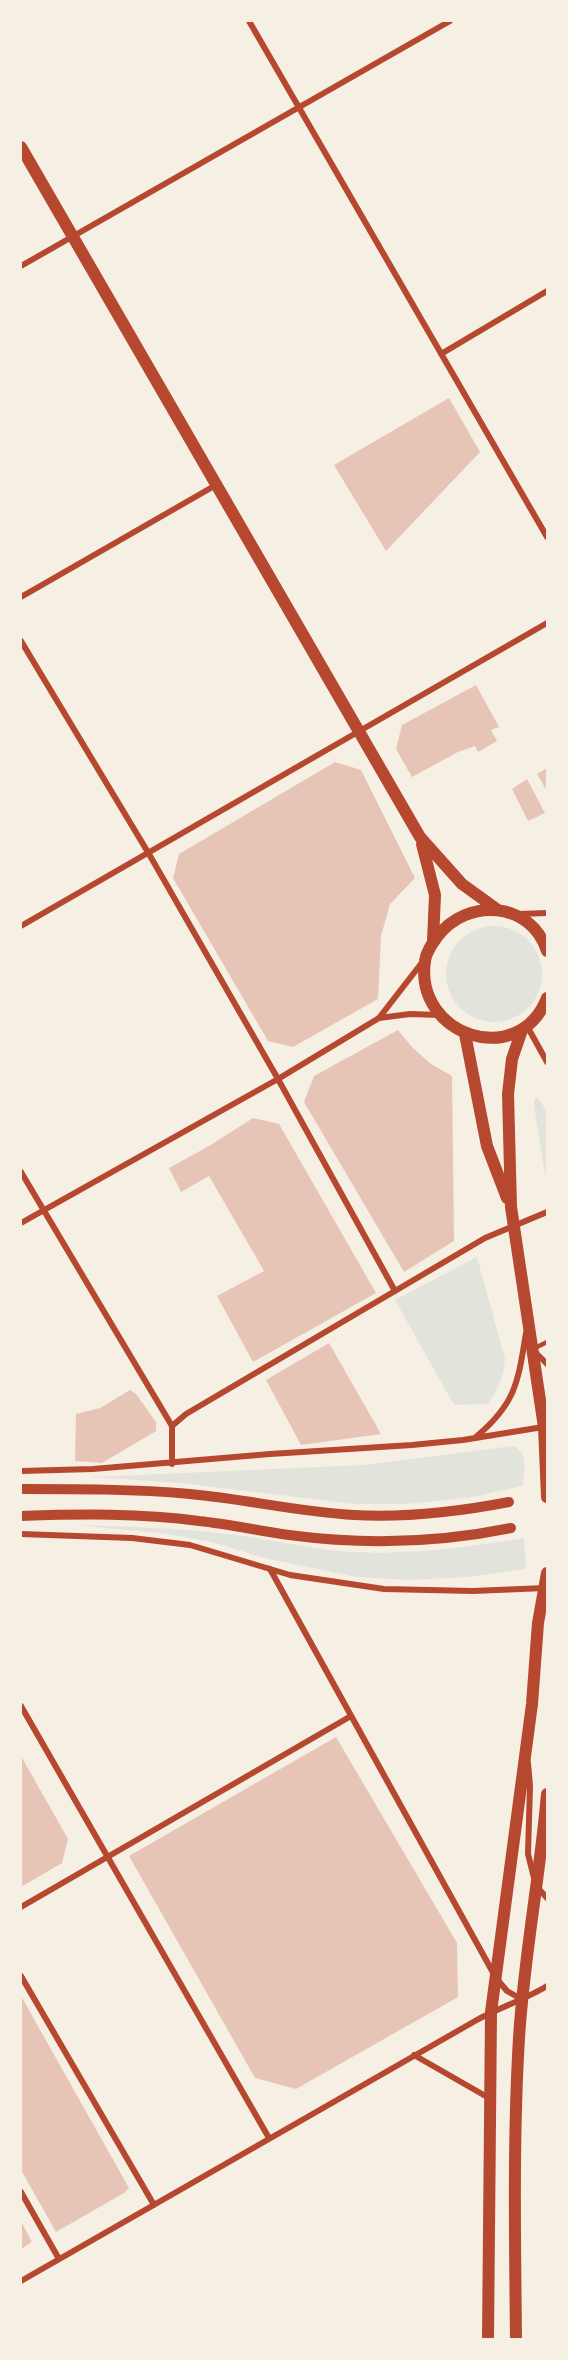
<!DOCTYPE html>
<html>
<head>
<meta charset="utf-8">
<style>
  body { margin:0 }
  #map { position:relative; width:568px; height:2360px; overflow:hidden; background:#f6efe4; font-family:Manrope,sans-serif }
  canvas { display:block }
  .frame { position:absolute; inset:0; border:22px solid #f6efe4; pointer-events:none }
</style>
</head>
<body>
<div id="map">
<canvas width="568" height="2360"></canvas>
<div class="frame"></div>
</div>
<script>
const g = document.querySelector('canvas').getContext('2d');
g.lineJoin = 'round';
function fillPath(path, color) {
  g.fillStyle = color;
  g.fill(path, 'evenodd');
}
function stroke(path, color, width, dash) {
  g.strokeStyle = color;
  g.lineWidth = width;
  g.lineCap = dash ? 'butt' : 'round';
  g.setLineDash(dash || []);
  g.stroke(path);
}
fillPath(new Path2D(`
  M446 974a48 48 0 1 1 96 0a48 48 0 1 1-96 0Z
  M537,1097L547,1111V1186L534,1106V1100Z
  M477,1257L505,1359C504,1377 498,1389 488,1404L454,1405L395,1300Z
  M513,1446C529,1452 524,1471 523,1486L467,1498L406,1504H354L181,1483L93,1477L364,1465Z
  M75,1525C132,1527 187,1528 243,1536C281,1541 318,1551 356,1552C412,1555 468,1547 524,1538L526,1569L469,1577L410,1580L356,1577L264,1558L216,1543L168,1534Z`), '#e2e4dc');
fillPath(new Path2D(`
  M449,398L480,452L386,551L334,465Z
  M476,685L499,727L491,730L497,741L478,752L475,746L458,752L412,777L396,749L402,725Z
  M335,762L361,770L415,878L390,904L381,936L378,999L293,1047L268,1041L173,878L179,854Z
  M547,768V791L537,774Z
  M527,779L545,813L528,821L512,789Z
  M398,1030L413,1048L431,1064L452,1076L454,1241L404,1272L304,1102L314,1076Z
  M253,1118L279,1124L376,1293L253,1362L217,1296L264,1271L209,1176L181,1192L169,1168L209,1146Z
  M329,1343L381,1434L301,1445L266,1380Z
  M130,1390L136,1394L156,1422V1431L102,1463L75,1461L76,1414L100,1408Z
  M336,1737L457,1943L458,1997L296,2089L255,2078L129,1856Z
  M21,1756L68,1839L62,1863L21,1887Z
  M21,1996L129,2188L124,2193L56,2232L21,2170Z
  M21,2221L32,2242L21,2249Z`), '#e6c5b7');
stroke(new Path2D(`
  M533,1349L547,1342`), '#b5482f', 4.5);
stroke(new Path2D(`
  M249,21L547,537
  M21,266L450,21
  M441,354L547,291
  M21,597L216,485
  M21,641L149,854L278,1079L395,1291
  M518,914L547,913
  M21,926L547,623
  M379,1018L410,1014L439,1015
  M527,1026L547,1062
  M21,1172L172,1426
  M21,1223L278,1079L379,1018L424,960
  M535,1352L547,1364
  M477,1436C516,1403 518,1382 526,1333
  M172,1464V1426L186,1414L485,1238L547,1212
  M21,1471L93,1469L270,1454L412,1445L463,1440L543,1427
  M21,1534L132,1538L190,1545L290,1575L384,1589L473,1591L545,1588
  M270,1569L496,1978L507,1991L523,2000
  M21,1706L269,2138
  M528,1763L530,1786L528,1854L534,1878
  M538,1888L547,1898
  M21,1907L351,1716
  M21,1976L154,2205
  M414,2055L489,2098
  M21,2192L59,2259
  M21,2281L475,2021C498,2008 524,2000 547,1986`), '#b5482f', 6);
stroke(new Path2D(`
  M21,1489C78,1489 134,1489 190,1494C245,1499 299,1512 354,1515C406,1518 457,1512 509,1502
  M21,1516C80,1514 140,1513 199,1521C229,1524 259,1531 289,1535C364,1545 438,1543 511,1528`), '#b5482f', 10);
stroke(new Path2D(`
  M21,147L420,837L462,884L498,910
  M422,844L435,895L433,941
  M547,951C531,901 467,897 437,937C432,944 426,952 425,961C414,1036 519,1070 547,998
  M522,1030L512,1059L508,1094L511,1207L544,1427L547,1497
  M465,1034L487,1146L507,1198
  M488,2339L491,2012L532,1704L538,1623L547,1573
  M516,2339C515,2239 513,2138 519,2038C524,1956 540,1876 547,1794`), '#b5482f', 12);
</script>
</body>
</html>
